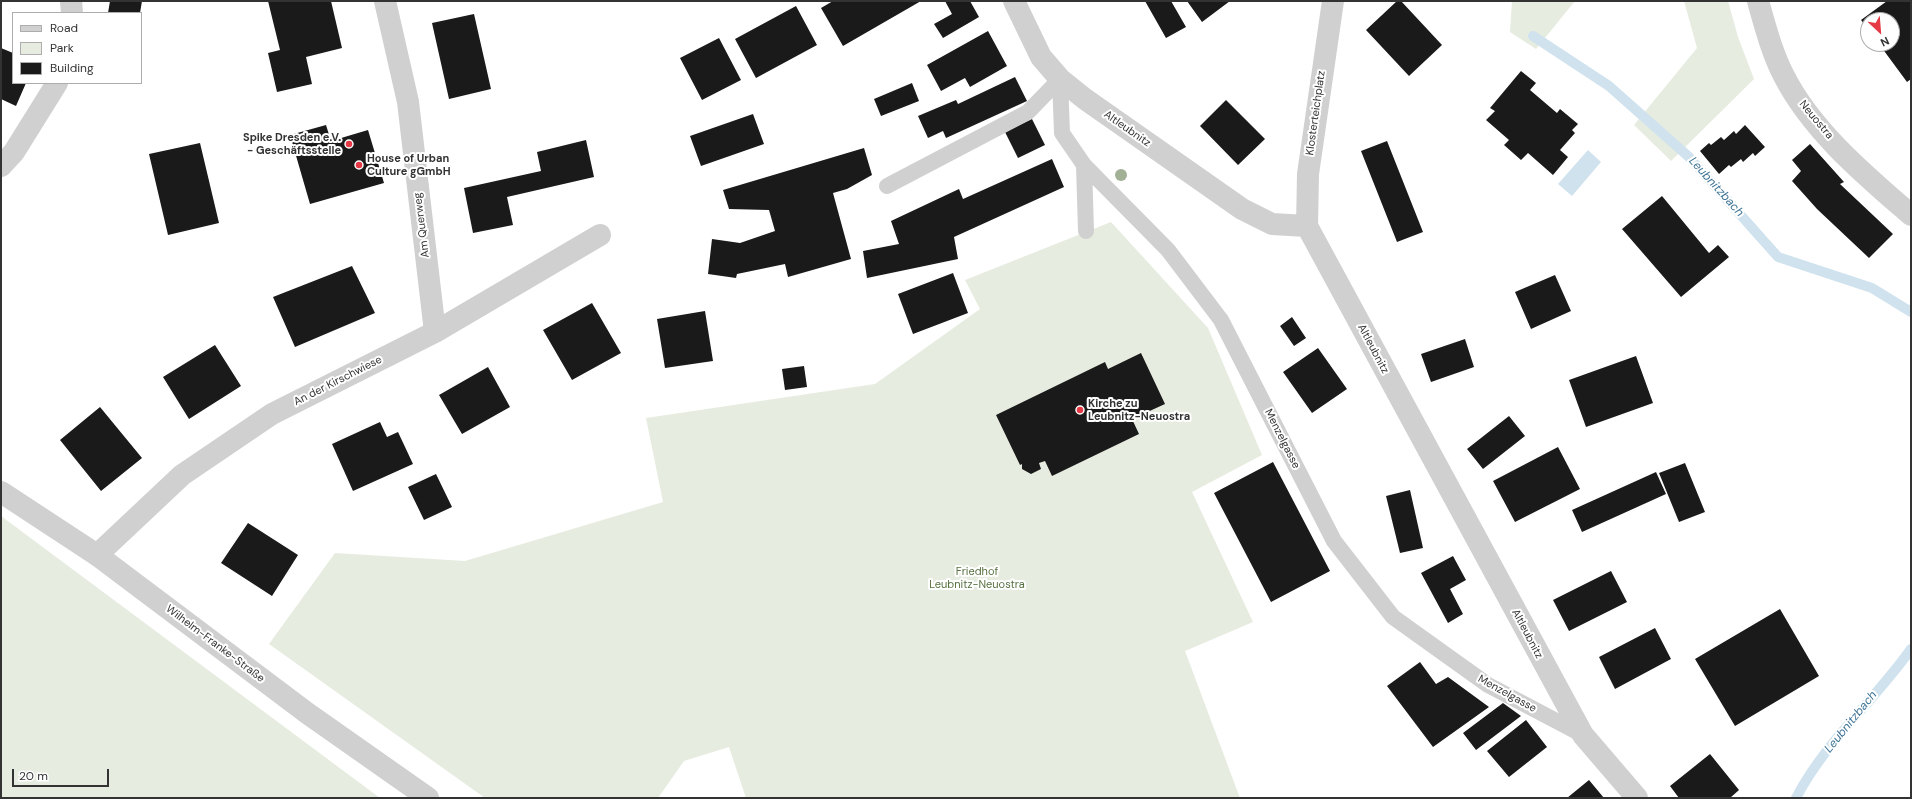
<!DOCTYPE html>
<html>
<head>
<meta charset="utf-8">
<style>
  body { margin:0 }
  #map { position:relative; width:1912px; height:799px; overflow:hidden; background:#fff; font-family:"DM Sans",sans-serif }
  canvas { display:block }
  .frame { position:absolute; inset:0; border:2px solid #333; pointer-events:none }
  .legend { position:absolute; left:12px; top:12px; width:130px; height:72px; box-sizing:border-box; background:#fff; border:1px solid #adadad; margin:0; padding:5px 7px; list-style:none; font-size:12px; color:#333 }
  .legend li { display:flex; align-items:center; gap:8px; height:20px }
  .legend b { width:20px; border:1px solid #adadad }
  .north { position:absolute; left:1860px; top:12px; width:40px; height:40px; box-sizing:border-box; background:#fff; border:1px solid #adadad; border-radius:50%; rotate:154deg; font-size:11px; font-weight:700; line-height:16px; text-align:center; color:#333 }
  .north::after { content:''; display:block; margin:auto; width:14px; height:18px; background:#e63946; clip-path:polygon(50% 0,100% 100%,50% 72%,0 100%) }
  .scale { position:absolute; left:12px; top:769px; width:97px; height:18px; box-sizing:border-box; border:2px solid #333; border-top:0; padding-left:5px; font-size:12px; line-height:14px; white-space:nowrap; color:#333; -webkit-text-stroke:3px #fff; paint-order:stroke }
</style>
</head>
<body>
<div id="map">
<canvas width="1912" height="799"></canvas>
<div class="frame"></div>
<ul class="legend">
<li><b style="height:5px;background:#d0d0d0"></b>Road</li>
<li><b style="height:11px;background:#e6ecdf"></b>Park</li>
<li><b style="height:11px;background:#1a1a1a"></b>Building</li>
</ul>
<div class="north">N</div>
<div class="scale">20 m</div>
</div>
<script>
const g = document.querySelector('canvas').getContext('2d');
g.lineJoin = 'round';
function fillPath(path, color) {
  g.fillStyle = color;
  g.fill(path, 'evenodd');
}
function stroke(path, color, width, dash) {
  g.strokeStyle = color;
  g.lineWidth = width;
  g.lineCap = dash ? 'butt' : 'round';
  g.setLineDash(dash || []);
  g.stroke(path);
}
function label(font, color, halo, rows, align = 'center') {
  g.font = font + ' "DM Sans",sans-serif';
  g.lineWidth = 4;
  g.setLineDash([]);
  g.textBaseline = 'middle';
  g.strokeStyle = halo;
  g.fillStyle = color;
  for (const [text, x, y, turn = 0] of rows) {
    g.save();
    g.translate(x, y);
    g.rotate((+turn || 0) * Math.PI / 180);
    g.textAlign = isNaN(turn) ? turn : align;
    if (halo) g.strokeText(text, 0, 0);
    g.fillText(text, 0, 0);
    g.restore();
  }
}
fillPath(new Path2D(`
  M1512,1H1575L1536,49L1510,32Z
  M1684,1H1728L1738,37L1754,79L1671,161L1634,125L1697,48Z
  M1111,222L1208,328L1262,455L1192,492L1253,622L1185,651L1240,798H746L729,747L684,761L658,798H485L269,644L335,553L465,561L663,502L646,418L875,384L980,309L965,280Z
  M1,516L380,798H1Z`), '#e6ecdf');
fillPath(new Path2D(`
  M1588,150L1601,162L1572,196L1558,184Z`), '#cfe2ee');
stroke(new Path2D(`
  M1533,36L1609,86L1689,157L1778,257L1872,288L1911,312
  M1796,798C1825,742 1875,700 1911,649`), '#cfe2ee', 10);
fillPath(new Path2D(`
  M110,1H142L140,13H108Z
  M268,1H331L342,48L306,57L312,84L277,92L268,53L280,50Z
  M833,1H921L843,46L821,8Z
  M945,1H970L979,17L943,38L934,24L952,14Z
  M1145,1H1171L1186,27L1166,38Z
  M1187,1H1230L1202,22Z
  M1397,1H1401L1442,45L1409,76L1366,30Z
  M1887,1H1911V79L1907,82L1879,44H1892V20H1868V29L1861,20Z
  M796,6L817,45L756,78L735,39Z
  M474,14L491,89L449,99L432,23Z
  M988,31L1007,66L970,87L965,78L941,91L927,65Z
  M719,38L741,80L702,100L680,58Z
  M1,48L13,53V83H26L16,106L1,99Z
  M1521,71L1536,83L1530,90L1557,113L1560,109L1578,124L1572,130L1575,133L1560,150L1568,157L1553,175L1528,153L1521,160L1504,145L1509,140L1486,120L1495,111L1490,108Z
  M1015,77L1027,101L946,138L943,131L928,138L918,116L956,100L958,104Z
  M912,83L919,101L881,116L874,99Z
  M1226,100L1265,139L1238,165L1200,126Z
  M753,114L764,144L701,166L690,136Z
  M1032,119L1045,145L1018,158L1005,132Z
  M326,125L331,141L368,130L384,183L310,204L290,135Z
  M1745,125L1765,147L1755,156L1753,153L1743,162L1741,159L1731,167L1729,165L1719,174L1700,151L1709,143L1711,145L1721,137L1724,140L1734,131L1736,134Z
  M586,140L594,177L507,197L513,225L473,233L464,188L541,171L537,152Z
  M1387,141L1423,232L1397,242L1361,151Z
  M200,143L219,223L168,235L149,154Z
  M1810,144L1844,182L1840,184L1893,234L1869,258L1817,209L1792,181L1801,171L1792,160Z
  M864,148L872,175L847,189L833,193L851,259L788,277L785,264L737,274L736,278L708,274L712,239L740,243L775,231L769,210L729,209L723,190Z
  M1052,159L1064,187L954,237L958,259L867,278L863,251L899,244L891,221L959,189L963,199Z
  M1662,196L1709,253L1718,245L1729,257L1681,297L1622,229Z
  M352,266L375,313L295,347L273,297Z
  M953,273L968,313L913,334L898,294Z
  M1555,275L1571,311L1531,329L1515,292Z
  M592,303L621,353L572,380L543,330Z
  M705,311L713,361L665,368L657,319Z
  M1292,317L1306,338L1294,346L1280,326Z
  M1465,339L1474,367L1431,382L1421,354Z
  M215,345L241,386L189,419L163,377Z
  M1318,348L1347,389L1312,413L1283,372Z
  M1141,353L1165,404L1132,419L1139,434L1052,476L1045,461L1039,463L1041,469L1031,474L1022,469V464L1020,465L996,415L1105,362L1108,369Z
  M1636,356L1653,403L1586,427L1569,380Z
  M804,366L807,387L785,390L782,369Z
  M488,367L510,407L462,434L439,395Z
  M100,407L142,458L101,491L60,440Z
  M1509,416L1525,436L1483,469L1467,449Z
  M380,422L387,437L398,432L413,464L353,491L332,444Z
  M1558,447L1580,489L1515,522L1493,481Z
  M1273,462L1330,571L1271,602L1214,493Z
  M1685,463L1705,512L1679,522L1659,473Z
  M1656,472L1666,494L1582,532L1572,510Z
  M436,474L452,507L424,520L408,487Z
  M1410,490L1423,548L1400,553L1386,496Z
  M248,523L298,555L272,596L221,563Z
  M1453,556L1466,580L1450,589L1463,614L1448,623L1421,573Z
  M1611,571L1627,602L1569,631L1553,600Z
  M1780,609L1819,676L1735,726L1695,659Z
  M1655,628L1671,659L1615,689L1599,657Z
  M1420,662L1436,684L1448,677L1489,707L1433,747L1387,686Z
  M1503,703L1521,716L1476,750L1463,733Z
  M1526,720L1547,747L1509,777L1487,751Z
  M1710,754L1739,790L1730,798H1679L1670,786Z
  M1589,780L1604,798H1567Z`), '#1a1a1a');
stroke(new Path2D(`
  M1060,79L1062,133L1084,165L1168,250L1221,320L1334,541L1393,617L1488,685L1583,735
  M1084,165L1086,231
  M887,186L1028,112L1060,79`), '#d0d0d0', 16);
stroke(new Path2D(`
  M71,1L72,13
  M385,1L408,102L435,332
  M1014,1L1041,57L1060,79L1085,99L1242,209L1272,224L1307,226
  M1333,1L1308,174L1307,226L1583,735L1637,798
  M1758,1C1765,26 1772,53 1784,76C1812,131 1865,175 1911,215
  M1,166L14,152L57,83
  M97,555L182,475L272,414L435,332L600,235`), '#d0d0d0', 22);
stroke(new Path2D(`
  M1,492L97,555L307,713L428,798`), '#d0d0d0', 22);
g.fillStyle = '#a2b095';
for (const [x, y] of [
  [1121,175]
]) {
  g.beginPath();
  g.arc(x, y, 6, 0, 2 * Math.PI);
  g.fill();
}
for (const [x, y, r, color] of [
  [349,144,4,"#e63946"],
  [359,165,4,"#e63946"],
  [1080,410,4,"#e63946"]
]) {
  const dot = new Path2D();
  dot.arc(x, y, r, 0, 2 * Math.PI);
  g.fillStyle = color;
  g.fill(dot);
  stroke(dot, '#fff', 1.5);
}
label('11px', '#333', '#fff', [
  ["Klosterteichplatz",1316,113,-82],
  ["Neuostra",1816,120,50],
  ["Altleubnitz",1127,129,35],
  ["Am Querweg",422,225,-97],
  ["Altleubnitz",1373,349,62],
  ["An der Kirschwiese",338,381,-27],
  ["Menzelgasse",1282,439,63],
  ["Altleubnitz",1527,634,62],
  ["Wilhelm-Franke-Straße",215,644,37],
  ["Menzelgasse",1507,694,29]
]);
label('bold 11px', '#333', '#fff', [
  ["Spike Dresden e.V.",341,138,"right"],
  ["- Geschäftsstelle",341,151,"right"],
  ["House of Urban",367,159],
  ["Culture gGmbH",367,172],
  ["Kirche zu",1088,404],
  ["Leubnitz-Neuostra",1088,417]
], 'left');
label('11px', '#56703f', '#fff', [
  ["Friedhof",977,572],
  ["Leubnitz-Neuostra",977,585]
]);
label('italic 12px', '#3f7597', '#fff', [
  ["Leubnitzbach",1716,187,48],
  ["Leubnitzbach",1851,722,-51]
]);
</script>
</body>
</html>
